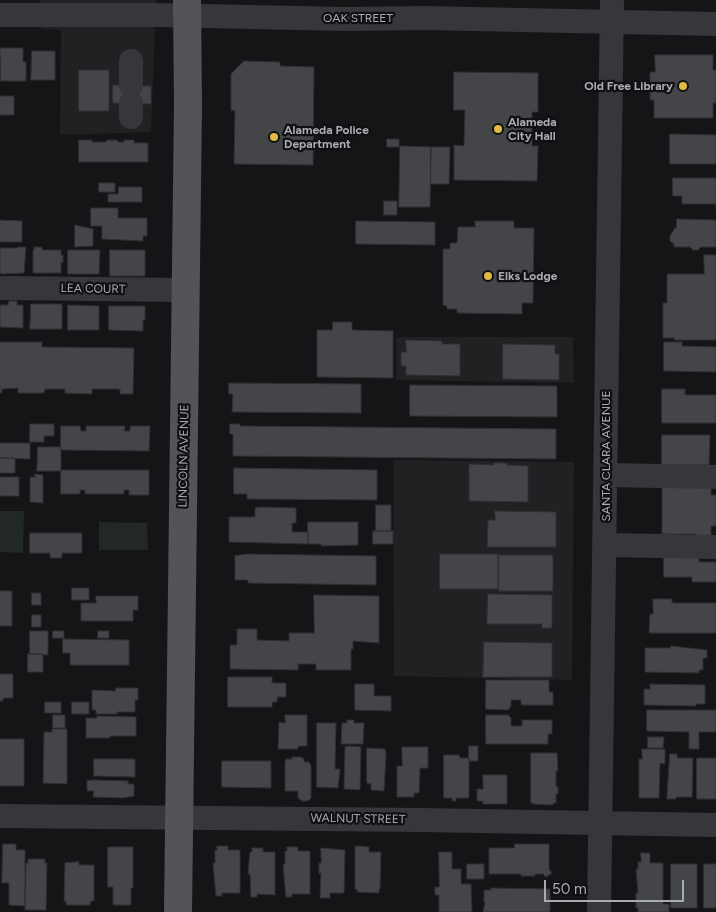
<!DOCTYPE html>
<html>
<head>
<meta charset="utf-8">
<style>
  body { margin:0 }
  #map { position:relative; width:716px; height:912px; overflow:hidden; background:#151517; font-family:Figtree,sans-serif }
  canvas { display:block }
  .scale { position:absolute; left:544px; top:880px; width:140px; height:22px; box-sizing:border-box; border:2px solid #a8abb5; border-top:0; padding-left:6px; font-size:15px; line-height:18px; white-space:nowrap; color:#a8abb5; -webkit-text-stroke:4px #101012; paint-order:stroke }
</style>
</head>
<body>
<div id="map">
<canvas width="716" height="912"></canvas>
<div class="scale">50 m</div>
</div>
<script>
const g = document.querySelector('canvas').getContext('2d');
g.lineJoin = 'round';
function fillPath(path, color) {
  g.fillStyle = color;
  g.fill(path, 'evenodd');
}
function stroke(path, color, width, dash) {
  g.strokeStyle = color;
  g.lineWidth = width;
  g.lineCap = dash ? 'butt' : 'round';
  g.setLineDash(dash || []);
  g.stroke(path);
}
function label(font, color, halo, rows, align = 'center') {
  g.font = font + ' Figtree,sans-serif';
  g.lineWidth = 4.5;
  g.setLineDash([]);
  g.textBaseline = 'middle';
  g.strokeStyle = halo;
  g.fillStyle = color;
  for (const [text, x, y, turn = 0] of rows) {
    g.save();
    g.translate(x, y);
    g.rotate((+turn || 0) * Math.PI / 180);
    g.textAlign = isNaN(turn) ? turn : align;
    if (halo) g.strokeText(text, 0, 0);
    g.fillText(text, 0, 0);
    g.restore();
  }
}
fillPath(new Path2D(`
  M40,0H156L151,132L60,135L61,30L41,29Z
  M396,337H573L574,383L396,380Z
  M393,460L574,462L572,680L394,676Z`), '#212124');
fillPath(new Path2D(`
  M0,511H24L23,553L0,552Z
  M99,522L147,523L148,550H99Z`), '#222823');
const building = new Path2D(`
  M0,48H23V62H26V81H1Z
  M32,51H55V80H31Z
  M655,55H713V70H716V103H713V118H654V100H650V72H655Z
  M244,61L280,62V66L314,67L313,165L234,164L235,110L231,111V74Z
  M79,70H109V111H79Z
  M454,72L538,73V112H532V146H538L537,181L454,180V145L464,146L465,110H454Z
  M113,85L151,86V104L113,103Z
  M0,96H14V115H0Z
  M670,134L716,135V164H670Z
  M387,139H399V147H387Z
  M79,140H92V142H106L107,140H117L118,142H124V140H134V143H148V162H79Z
  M400,146L431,147L430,207H399Z
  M431,147H450L449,184H431Z
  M673,178H716V208V204H682V196H673Z
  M99,183H115V192H99Z
  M119,187H142V202H108V194H118Z
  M384,201H397V215H384Z
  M91,208H118V218H147V236H143V241L102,239V226H91Z
  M677,219L716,220V247H701L698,250H693L690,247H674V244L670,241V236L675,228H676Z
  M0,220L22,221V242H0Z
  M356,221L435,222V245L356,244Z
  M475,221H514V228H534L533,303H522V314L457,313V309H447V306L443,305V249H450V243H457L458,227H475Z
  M75,225L93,229V246L75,247Z
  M18,247H26L24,273L2,274L0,273V248H18Z
  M34,247H42V250H61V255H63V263L61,262V273H33V250H34Z
  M68,250H100L99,274H68Z
  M110,250H145V276H110Z
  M704,255H716V340H674L675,338H663V303H667V274H704Z
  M9,301H17V305H23V328L0,327V305H8Z
  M31,304H62V329H30Z
  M68,305L99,306V330H68Z
  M109,306H145V320H143V331L109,330Z
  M333,322H352V330L393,331V378L317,377V330H332Z
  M406,340L442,341V344H460V376L406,375V366H401V352H406Z
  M0,342H42V347L134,348L133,394H120V389H92V394L65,393V389H45L44,393H18V388L2,389V393H0Z
  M664,342H682V346L716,347V372L664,371Z
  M503,344L555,345V354H559V380L503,379Z
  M229,383L361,384V413L232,412L233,394H229Z
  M410,385L557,386V417L410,416Z
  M662,389H685V395H716V423H662Z
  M30,424H54V436H44V442H30Z
  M230,424H240V426L556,429V459L233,456V434H230Z
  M61,426H80L81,431H86V426H125L124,431H130V426H150L149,451L61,450Z
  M662,435H710L709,465H662Z
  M0,443H30V459L0,458Z
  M38,447H61V471H37Z
  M0,458H15V473H0Z
  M494,463H507V465L528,466V502L469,501V464L494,465Z
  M234,468L377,470V500L247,499V494H234Z
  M61,470H149V495H129V490H124V494H85V490H80V494H61Z
  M35,474L43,475V503L30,502V477H35Z
  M0,477H19V496H0Z
  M711,483V495H716V526H711V538H695V534H662V485Z
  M376,505H391V531H376Z
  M261,507L296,508V523H292V532H308V544L229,542V517H255V508Z
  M495,511L556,512V547H487L488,520H495Z
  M308,522H358V545L321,546V544H308Z
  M373,531H393V544H373Z
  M30,533H82V553H62V558H50V553H30Z
  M248,554L376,556V585L248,583V580H235V556Z
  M440,554H498V589H440Z
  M499,555H553V591H499Z
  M664,557H699V562H716V582H692V577H664Z
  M72,588H89V600H72Z
  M0,591H12V626H0Z
  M32,593H41V605H32Z
  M488,594L552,595V628H542V624H487Z
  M314,595L379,596V643L353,641V649H351V670H316V664H298V670L230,669V645H237V629H257V640L289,641V633H314Z
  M96,596H138V610H133V621H81V603H96Z
  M653,599H672V603H716V633H649L650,614H653Z
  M32,615H41V627H32Z
  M30,631H48V655L30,654Z
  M53,631H64V638H53Z
  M98,631H109V638H98Z
  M63,639L129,640V665H70V653H63Z
  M484,642L552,643V677H483Z
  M671,646L707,650V658H703V670H699V673L645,672V648H670Z
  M28,654H43V672H28Z
  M0,674H13V698H3V701H0Z
  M228,677H272V683H286V697H277V702H272V707H228Z
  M486,680H549V692H553V705H521V700H511V706L508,710L486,709Z
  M355,684H374V696H391V711L355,710Z
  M650,684L705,685V704H696V706L644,705V689H650Z
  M116,688H138V700H135V712H117V714H96V710H92V690L115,691Z
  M45,702H61V713H45Z
  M72,702H89V714H72Z
  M647,710H716V732H699V749H689V732L647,731Z
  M53,715H65V728H53Z
  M285,715H307V746H298V749H278L279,722L285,723Z
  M486,715H508L511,718V726H522V720H552V734H548V744H486Z
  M97,716L136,717V736H110V738H86V718H97Z
  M347,720H354V723H364L363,744H341L342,723H347Z
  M317,723H336L335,769H340L338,788L317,787Z
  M52,729H67V784L43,783L44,732H52Z
  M648,737H664L663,748H648Z
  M0,739H24V786H0Z
  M349,746L361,747L360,790L344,789L345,747Z
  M469,746H478V761H469Z
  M402,747H428V768H420L419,793H414V797H397V766H402Z
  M367,748L385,749L386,754L384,791L371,790V784L367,783Z
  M642,749H665V764L660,763L659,798H639V759H642Z
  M531,753H557L558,771H556V787H558V794H556V803H553V805L533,804V803H531Z
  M670,754H677V758H693L692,797H676V799H667Z
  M444,755H459L460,758H469V798H456V801H452V798H444Z
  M292,757H301L304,759V762H309L311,766V798L308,801H302L298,798V791H285V763L286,759H292Z
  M697,758H716V799H697Z
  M94,759H135V777L94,776Z
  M222,761H271V788L222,787Z
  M483,775H507V804H483V801H477V789H483Z
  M94,780L128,781V784H134V796L122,798L93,797L94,791H87V781Z
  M3,844H16V850H25V906L9,905V883H2Z
  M515,844H549V869L552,873L546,877L543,874H535V876H521V874H489V848H514Z
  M217,846H228V850H240V893H222V896H216L213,863H215V850H217Z
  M356,846L369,847V852H381L380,889H379V893L357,892V889H355V848Z
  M108,847H133V888H131V905H113V887H108Z
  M287,847H298V851H310V894H292V897H286L283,865L285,864V851H287Z
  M252,848H263V852H275V895L257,894V897H251L250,874H248L250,852H252Z
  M321,848L345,850L344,893H330V898H320L321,873L319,874V863H321Z
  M439,852H452V869H461V884H471L472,912H439V895H435V887H439Z
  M641,853H650V863H663V904H669V912H638V908H636V893H638L636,869H638V862H641Z
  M28,859H45V863H47L46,910H25L26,863H28Z
  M79,862V865H94V901H91L90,905H66V901H64L65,863Z
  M467,864H484V879H467Z
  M671,864H697V908H671Z
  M704,864H716V908H704Z
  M491,888L550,889V912H483L485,903L484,902V890H491Z`);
fillPath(building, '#444549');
stroke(building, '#302f32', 1);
stroke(new Path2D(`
  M0,15H157L345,19L425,18L716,24
  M131,85V61
  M131,103V117
  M0,288L186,290
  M606,475L716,477
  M605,545L716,547
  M0,816L420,820L716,825
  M599,912L612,0`), '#37373b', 24);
stroke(new Path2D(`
  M178,912L188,105L187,0`), '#53545a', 28);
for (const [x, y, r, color] of [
  [683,86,5,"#dfbb45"],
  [498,129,5,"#dfbb45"],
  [274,137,5,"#dfbb45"],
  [488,276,5,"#dfbb45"]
]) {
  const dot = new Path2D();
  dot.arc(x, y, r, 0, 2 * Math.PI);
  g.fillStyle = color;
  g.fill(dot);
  stroke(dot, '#101012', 2);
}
label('12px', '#a8abb5', '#101012', [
  ["OAK STREET",358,18],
  ["LEA COURT",93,289,1],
  ["LINCOLN AVENUE",184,456,-89],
  ["SANTA CLARA AVENUE",606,456,-90],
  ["WALNUT STREET",358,819,1]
]);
label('bold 12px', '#a8abb5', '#101012', [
  ["Old Free Library",673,86,"right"],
  ["Alameda",508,122],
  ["City Hall",508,136],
  ["Alameda Police",284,130],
  ["Department",284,144],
  ["Elks Lodge",498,276]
], 'left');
</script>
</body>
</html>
